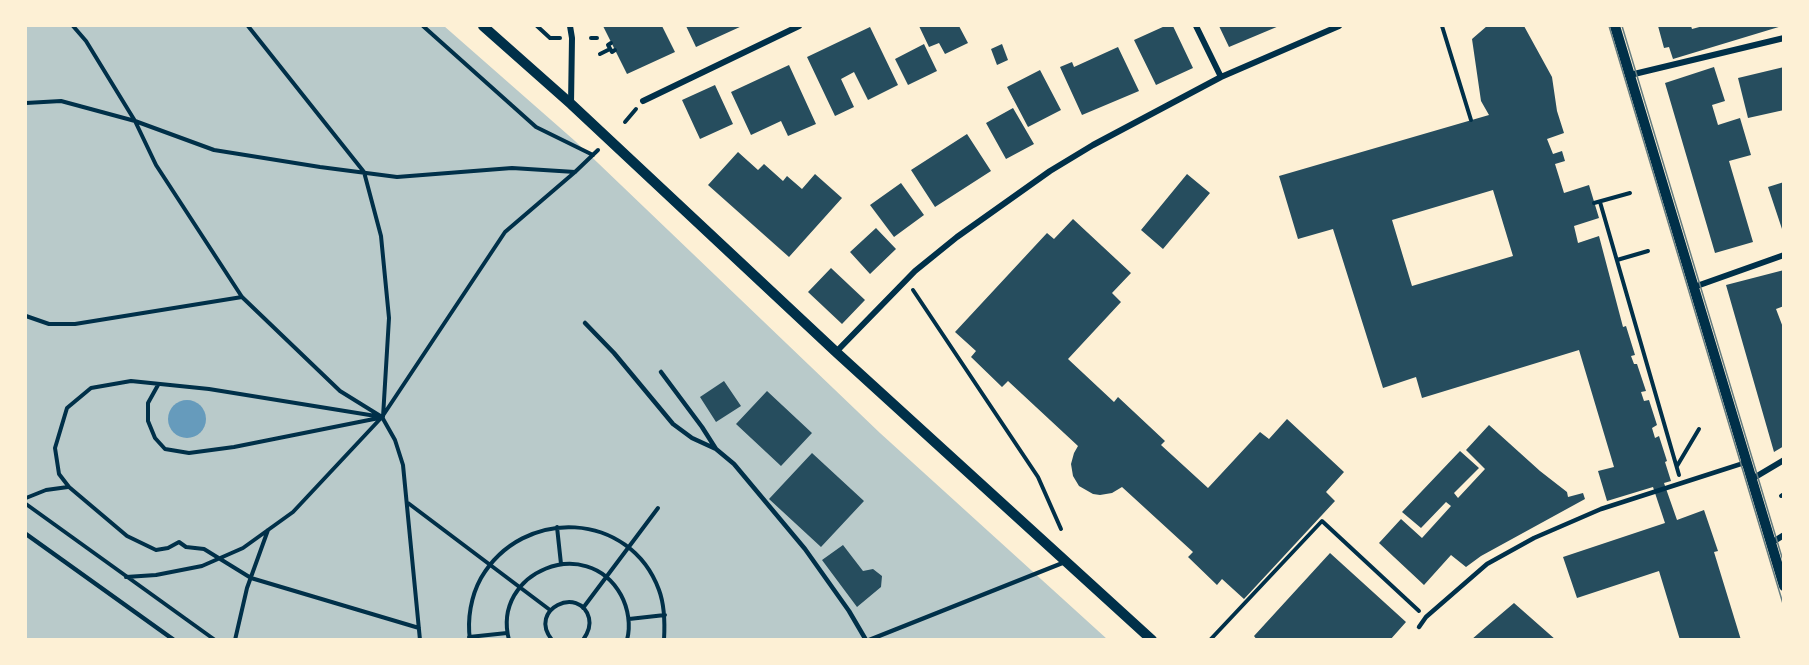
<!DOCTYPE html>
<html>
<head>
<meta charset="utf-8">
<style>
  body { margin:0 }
  #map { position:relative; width:1809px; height:665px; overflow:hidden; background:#fdf0d5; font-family:"Source Serif 4",serif }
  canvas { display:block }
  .frame { position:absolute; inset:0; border:27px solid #fdf0d5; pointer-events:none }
</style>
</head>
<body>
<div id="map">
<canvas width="1809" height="665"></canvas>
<div class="frame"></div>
</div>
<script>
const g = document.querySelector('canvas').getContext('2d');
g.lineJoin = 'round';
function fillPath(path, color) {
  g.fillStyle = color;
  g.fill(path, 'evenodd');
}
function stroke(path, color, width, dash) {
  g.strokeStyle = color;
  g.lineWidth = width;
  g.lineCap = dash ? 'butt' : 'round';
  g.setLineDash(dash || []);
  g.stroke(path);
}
fillPath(new Path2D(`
  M26,26H444L575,141L880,433L1107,639H26Z`), '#b9caca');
fillPath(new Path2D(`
  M168 419a19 19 0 1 1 38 0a19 19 0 1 1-38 0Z`), '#669bbc');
fillPath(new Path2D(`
  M603,26H662L675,52L627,74Z
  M686,26H742L696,47Z
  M919,26H959L968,43L945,54L939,43L929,47Z
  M1165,26H1173L1193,68L1156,85L1134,40Z
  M1219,26H1279L1229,47Z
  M1487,26H1524L1552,77L1557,111L1564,133L1547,139L1553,154L1562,151L1565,161L1555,164L1564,193L1589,185L1599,218L1574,226L1578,243L1599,236L1623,327L1626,326L1635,355L1631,356L1634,364H1637L1646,391L1641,392L1644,401L1649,400L1657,425L1652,428L1655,438L1659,436L1667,461L1665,462L1671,481L1664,483L1677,520L1704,510L1718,551L1714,552L1741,640H1680L1659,571L1577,598L1563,557L1665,523L1653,487L1607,501L1598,471L1614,467L1579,350L1422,398L1416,377L1383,388L1333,229L1298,239L1279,176L1489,115L1481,101L1472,39ZM1493,190L1513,256L1412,286L1392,220Z
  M1658,26H1691L1692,29L1703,26H1782L1673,59L1669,47L1664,48Z
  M870,27L898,85L868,100L854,72L841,79L854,107L835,116L807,57Z
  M924,44L937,71L908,85L895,59Z
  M1002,44L1008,60L997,65L991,49Z
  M1118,47L1139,91L1082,115L1060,67L1072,62L1074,67Z
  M789,65L816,124L788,136L781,121L751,135L731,92Z
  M1714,67L1725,101L1712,105L1718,125L1740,118L1751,155L1729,161L1753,242L1715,253L1665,83Z
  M1784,67V110L1748,118L1738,78Z
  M1040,70L1061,110L1028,127L1007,87Z
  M715,85L733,124L700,139L682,100Z
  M1013,108L1034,144L1006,159L986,123Z
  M967,134L991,171L935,207L911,170Z
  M738,152L758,170L764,164L783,181L787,176L802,189L815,174L842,198L789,257L708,185Z
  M1187,174L1210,193L1163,249L1141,230Z
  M1784,182V232H1783L1768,187Z
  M901,183L924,215L894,237L870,205Z
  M1073,219L1131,273L1112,293L1121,302L1068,359L1114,402L1118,397L1165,441L1161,445L1208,488L1260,432L1269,439L1287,419L1344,472L1326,492L1335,501L1244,599L1222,579L1217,585L1188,557L1193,552L1122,487L1112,493L1100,495L1093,494L1079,486L1073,476L1071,464L1074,453L1078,446L1008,381L1002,387L971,357L976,351L955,332L1047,233L1054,239Z
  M876,228L896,249L870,274L850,252Z
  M831,268L865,300L842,324L808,292Z
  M1784,270V306L1776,309L1784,330V446L1774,452L1726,285Z
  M724,381L741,406L716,422L700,397Z
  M767,391L812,433L781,466L736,424Z
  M1489,425L1540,471L1567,492L1568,497L1583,493L1585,499L1481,556L1466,567L1451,555L1424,585L1379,543L1401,519L1422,538L1451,506L1446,502L1421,528L1402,512L1460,451L1479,468L1454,493L1458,498L1485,469L1466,450Z
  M812,453L864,501L821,547L769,499Z
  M843,545L863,571L873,569L882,576L881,587L857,607L822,560Z
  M1330,553L1406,622L1390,640H1257L1254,636Z
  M1514,603L1556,640H1471L1487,626Z`), '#264d5e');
stroke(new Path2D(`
  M73,26L86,41L135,121L156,165L242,297L340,391L382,417L395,440L403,465L420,640
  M248,26L364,172L381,236L389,318L383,417
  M423,26L536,127L593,155
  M537,26L550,38H560
  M1442,26L1471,120
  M591,38H597
  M611,43L608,45L612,52L615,50
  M600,54L610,49
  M26,103L61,101L135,121L214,150L320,167L397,177L512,168L575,172
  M625,122L636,109
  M1600,202L1679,475
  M1594,203L1630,193
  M1617,260L1648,251
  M913,290L1038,477L1061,529
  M26,316L49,324H75L242,297
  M158,385L148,403V421L155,438L165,449L189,453L234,447L379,418
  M382,417L209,389L131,381L91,388L67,408L55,448L59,474L69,487L127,536L156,550L168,548L179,542L186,547L204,549L251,578L419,628
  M1677,466L1699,429
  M1781,496L1784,494
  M26,498L46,490L68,487
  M408,503L550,610
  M26,504L215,640
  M557,527L561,564
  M126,577L156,575L202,566L243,548L293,512L382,417L505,232L575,172L598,150
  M583,608L658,508
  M629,619L665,615
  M469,637L507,633
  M235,640L247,588L268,530
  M470,640C467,619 471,596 481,578C523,506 630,511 659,590C665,606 665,623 664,640
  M509,640C491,572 587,533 621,595C628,608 631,625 627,640
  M552,640C527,609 580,585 589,618C591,626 588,633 583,640
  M1210,640L1322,521L1419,611`), '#003049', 4);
stroke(new Path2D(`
  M585,323L614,353L673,424L692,438L716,449L734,464L805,549L849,611L866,640
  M661,372L702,427L716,449
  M26,534L174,640
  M1419,627L1426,617L1487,564L1534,538L1601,509L1747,462
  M869,640L1065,562`), '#003049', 4.5);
stroke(new Path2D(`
  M570,26L572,38L571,104
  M1196,26L1221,77
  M1630,75L1784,38
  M643,101L799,26
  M1694,287L1784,255
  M836,352L915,271L957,237L1050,171L1093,145L1221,77L1339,26
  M1752,479L1784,460
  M1771,543L1784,535`), '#003049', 6);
stroke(new Path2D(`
  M483,26L571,104L836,352L1152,640
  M1615,26L1784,586`), '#003049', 10);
stroke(new Path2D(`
  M1609,26L1784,607
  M1622,26L1784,564`), '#657d81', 1.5);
</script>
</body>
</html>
